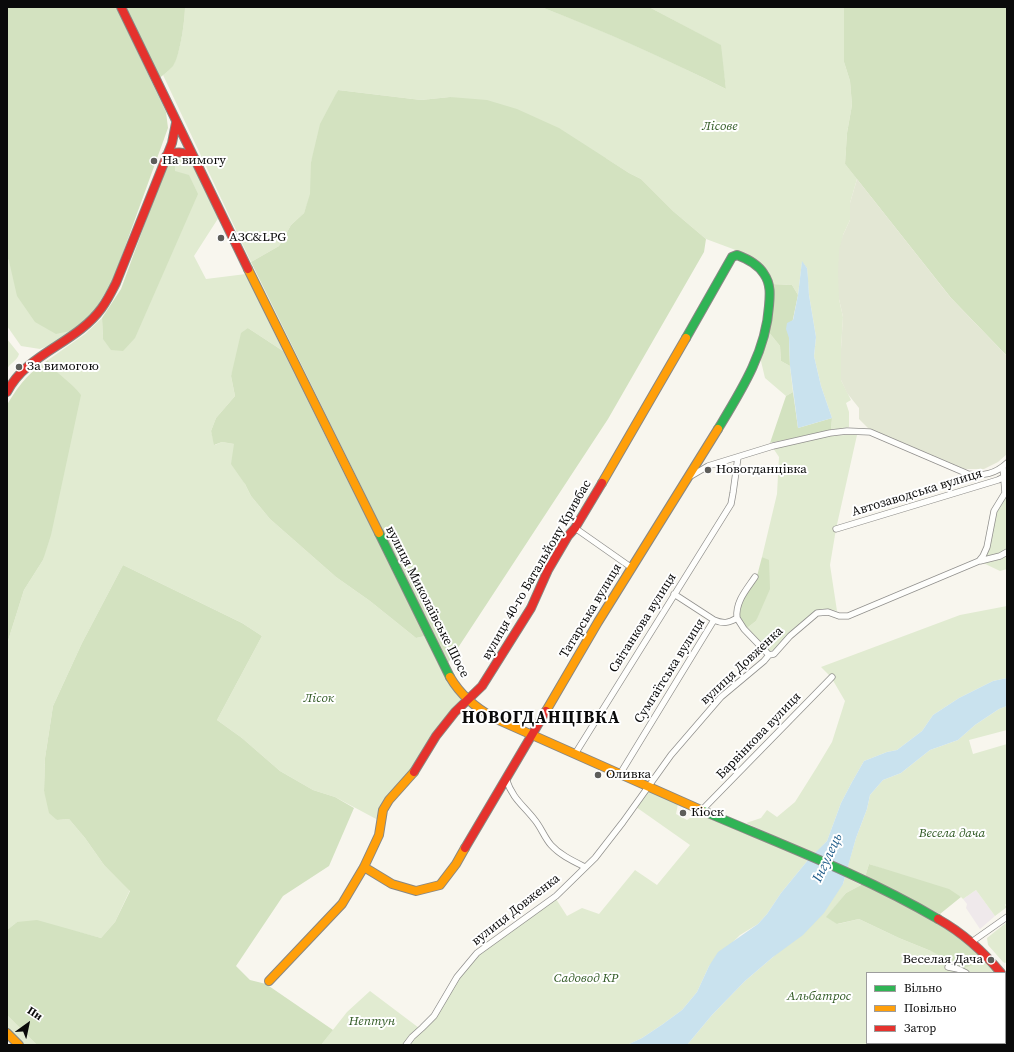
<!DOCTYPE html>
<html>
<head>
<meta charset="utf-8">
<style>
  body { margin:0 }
  #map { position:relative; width:1014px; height:1052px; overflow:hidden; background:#f8f6ee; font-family:"Source Serif 4",serif }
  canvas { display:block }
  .frame { position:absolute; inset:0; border:8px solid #0a0a0a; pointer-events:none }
  .legend { position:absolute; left:866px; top:972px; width:140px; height:72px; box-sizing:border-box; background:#fff; border:1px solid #9d9d9d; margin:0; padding:5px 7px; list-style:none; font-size:12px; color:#0a0a0a }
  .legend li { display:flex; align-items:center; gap:8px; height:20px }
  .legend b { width:20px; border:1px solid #9d9d9d }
  .north { position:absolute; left:8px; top:1004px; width:40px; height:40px; -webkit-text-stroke:3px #fff; paint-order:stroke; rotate:33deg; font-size:11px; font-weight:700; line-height:16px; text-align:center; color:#0a0a0a }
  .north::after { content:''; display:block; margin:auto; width:14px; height:18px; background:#0a0a0a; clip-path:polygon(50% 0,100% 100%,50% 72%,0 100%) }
</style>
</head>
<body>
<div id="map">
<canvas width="1014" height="1052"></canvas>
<div class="frame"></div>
<ul class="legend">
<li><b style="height:5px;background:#30b455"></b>Вільно</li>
<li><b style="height:5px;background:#ff9f0a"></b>Повільно</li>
<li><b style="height:5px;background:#e5322d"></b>Затор</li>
</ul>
<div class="north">Пн</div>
</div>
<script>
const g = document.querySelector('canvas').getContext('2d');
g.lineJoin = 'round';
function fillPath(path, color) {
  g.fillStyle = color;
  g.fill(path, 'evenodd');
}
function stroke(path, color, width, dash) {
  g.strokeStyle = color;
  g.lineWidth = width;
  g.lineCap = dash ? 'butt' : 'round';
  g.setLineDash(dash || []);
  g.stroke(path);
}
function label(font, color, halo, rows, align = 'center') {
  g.font = font + ' "Source Serif 4",serif';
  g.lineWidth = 4;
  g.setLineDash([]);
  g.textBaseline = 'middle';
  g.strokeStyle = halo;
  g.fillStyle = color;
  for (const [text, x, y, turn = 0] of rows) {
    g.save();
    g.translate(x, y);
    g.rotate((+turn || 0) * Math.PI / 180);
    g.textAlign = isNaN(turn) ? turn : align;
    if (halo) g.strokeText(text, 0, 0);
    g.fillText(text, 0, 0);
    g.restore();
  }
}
fillPath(new Path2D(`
  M976,890L995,916L980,929L966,908L967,904L963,899Z`), '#efe9eb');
fillPath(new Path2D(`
  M185,7H541C604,30 666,59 726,89L720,45L649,7H844V62L850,81L852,105L847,133L845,164L857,179L850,203V220L843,235L839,299L843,317L841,349V380L851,400L846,403L849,412V427L831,430L832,418L821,386L814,356L816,337L809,295L807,268L802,262L798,295L792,285L771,284L741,252L706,239L673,211L641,179L629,173L607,159L450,97L421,100L338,90L311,162V194L304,213L291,225L279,246L251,262L163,75C166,72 170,70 172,66C180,57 185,20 185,7Z
  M174,158C194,159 197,174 204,189C209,199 214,208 219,217L194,256L206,279L246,274L283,351L248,328L231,376L235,396L216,418L211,431L215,445L222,442L234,444L245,484L251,496L270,519L336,577L370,601L416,638L425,636C436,660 446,683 463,702L451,711L378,820L335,797L313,790L280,771L242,738L217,720L262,636L242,623L123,565L82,643L53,706L45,758L44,791L57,820L69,819L85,838L104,865L130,890L115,922L101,938L74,931L17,922L7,930V644L24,590L43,560L67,382L61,377L48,360L85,334L102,318L103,339L175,171V164L170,161Z
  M7,257L9,261L75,330L58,342L40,349L21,346L7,326Z
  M767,330L780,346L781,361L790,366L793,392L786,396L765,378L760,357Z
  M7,339L19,354C17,361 10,363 7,369Z
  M846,435H857L836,529L830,565L837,611L826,609L815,611L799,627L779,644L776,649L768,652L747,628L756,621L769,561L762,557L777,494L779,457L773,448L830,436Z
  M1007,463V569L1000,571L979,561L983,556L994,511L1005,493L1004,472Z
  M1007,606V678L993,681L959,698L933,715L922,731L897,750L887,752L864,761L852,782L841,803L827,841L815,854L746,823L761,818L767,810L777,817L795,802L817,767L832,742L845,701L831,677L821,667L960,615Z
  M1007,706V730L969,740L973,754L1007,744V903L1005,905L1007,907L995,916L976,890L963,899L961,897L869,864L865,877L847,869L856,838L867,809L870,795L883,780L901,773L930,750L958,740L975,725L999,709Z
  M648,790L678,804L676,814L687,820L697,813L808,860L781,893L767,914L758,924L740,935L709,966L697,992L682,1010L663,1024L642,1038L627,1045H321L347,1012L370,991L423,1031L459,977L478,955L556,899L567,916L582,908L599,914L635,870L657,885L690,845L636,807Z
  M845,877L861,885L846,893L827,917L838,924L859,919L899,938L931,951L986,961L995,973H970L963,968L962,973H867V1043H1005V1031L1007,1036V1045H687L712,1015L745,981L773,957L843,884Z
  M1007,922V962L1005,963L1003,962L988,945L987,938Z
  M7,1015L37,1045H25L7,1029Z`), '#e1ebd1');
fillPath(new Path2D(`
  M7,7H116L166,112L168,128L113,280L102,298L95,310L75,330L56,334L35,322L17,296L9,261L7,257Z
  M121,7H185C185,20 180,56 173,66C168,72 161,76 156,81Z
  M541,7H649L721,45L726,89C666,59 604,31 541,7Z
  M844,7H1007V356L951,298L845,164L847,133L852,105L850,81L844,62Z
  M338,90L421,100L450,97L487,100L517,109L559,128L629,173L641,179L673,211L706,239L704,252L608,419L448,663L251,262L279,246L291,225L304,213L310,194L311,162L320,124Z
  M170,161L175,164V171L189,175L198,194L135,338L123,351L111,350L103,339L102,318L121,289L166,166Z
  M771,284L792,285L798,295L789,338L790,366L781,361L780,346L767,330Z
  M248,328L283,351L425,636L416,638L370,601L336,577L270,519L251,496L245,484L231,464L234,444L222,442L214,445L211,431L216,418L235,396L231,376L241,333Z
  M48,360C56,375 72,382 81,395L51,535L43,560L24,590L7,644V405C19,385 28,373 48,360Z
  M793,392L798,428L832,418L831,430L770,443L786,396Z
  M762,557L769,560L770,589L756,621L747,628L740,618L739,608L746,593L757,576Z
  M123,565L242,623L262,636L217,720L242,738L280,771L313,790L335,797L354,808L329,866L283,896L236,966L250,980L266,984L333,1030L321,1045H37L7,1015V930L17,922L37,920L101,938L115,922L130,891L104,865L85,838L69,819L57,820L49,813L44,791L45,758L53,706L82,643Z
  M869,864L949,889L961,897L940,914L865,877Z
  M863,881L912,905L991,960L963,968L931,951L899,938L859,919L837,924L826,917L846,893L861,885Z`), '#d3e2c0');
fillPath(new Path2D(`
  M857,179L951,298L1007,356V454L998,462L984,469H965L868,428L859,419V408L847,393L841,380V349L843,317L839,299L838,274L839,250L843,235L850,220V203Z`), '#e3e7d4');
fillPath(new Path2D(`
  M802,261L807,268L808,278L809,295L816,337L814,356L821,386L832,418L798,428L790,366L789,338L786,329L787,323L793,320L798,295Z
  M1007,678V706L999,709L975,725L958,740L930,750L901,773L883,780L870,795L867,809L856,838L843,884L824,913L803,935L773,957L745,981L712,1015L687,1045H627L642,1038L663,1024L682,1010L697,992L709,966L718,952L758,924L767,914L781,893L808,860L827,841L841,803L852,782L864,761L887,752L897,750L922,731L933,715L959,698L993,681Z`), '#c9e2ee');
const street = new Path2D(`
  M691,476L708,466L773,446L830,433L847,431L870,432L968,474C984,476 995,474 1007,463
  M575,528L632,568
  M836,529L998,480L1004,477
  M980,561L1000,556L1007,552
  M674,594L714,620
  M737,618L744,629L769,655
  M575,754L731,504L733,493L738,457
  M620,774L714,620C723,624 729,623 737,618C735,602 747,589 755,577
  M506,779C513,799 522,804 534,819C541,827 544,837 551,845C560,855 573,861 585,867
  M702,810L832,677
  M973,941L1007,917
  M948,967L958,969L966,973
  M1005,1025L1007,1029
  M406,1045L412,1037L422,1028L434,1016L457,977L477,953L556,896L595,858L623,822L671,755L721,697L764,661L769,655L774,654L790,636L817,613L828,612L839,616H848L979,561L983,556L987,547L994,511L1005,493L1003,467`);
const fast = new Path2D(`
  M686,338L732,257L737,255C748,259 758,264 764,274C771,284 770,295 769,306C766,352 741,391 718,429
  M379,533L450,677
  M701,810C780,844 863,875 938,919
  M1005,979L1007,981`);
const slow = new Path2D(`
  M248,269L379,533
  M602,483L686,338
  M450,677C461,696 476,708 494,718L701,810
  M546,711L598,622L718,429
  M364,867L392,884L416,891L440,885L456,864L465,848
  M269,981L342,904L364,867L379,835L383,810L389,800L414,772
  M7,1033L19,1045`);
const jam = new Path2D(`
  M121,7L248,269
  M166,156C176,151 183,151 192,158
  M7,392C22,362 56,349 81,329C99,315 106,303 116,283L172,143L176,123
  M414,772L436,736L455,712L482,686L531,608L548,570L568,536L575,528L602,483
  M465,848L546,711
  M938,919C963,933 983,951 1001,973`);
stroke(street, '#91908d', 7);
stroke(fast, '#888783', 10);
stroke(slow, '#888783', 10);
stroke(jam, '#888783', 10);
stroke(street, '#fefefc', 5.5);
stroke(fast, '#30b455', 8);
stroke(slow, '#ff9f0a', 8);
stroke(jam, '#e5322d', 8);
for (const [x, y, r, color] of [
  [154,161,4,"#5d5d5a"],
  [221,238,4,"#5d5d5a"],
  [19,367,4,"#5d5d5a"],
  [708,470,4,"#5d5d5a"],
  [598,775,4,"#5d5d5a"],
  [683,813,4,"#5d5d5a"],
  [991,960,4,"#5d5d5a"]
]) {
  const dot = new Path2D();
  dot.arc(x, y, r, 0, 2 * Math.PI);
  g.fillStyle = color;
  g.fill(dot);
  stroke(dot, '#fff', 1.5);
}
label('italic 13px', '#305924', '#fff', [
  ["Лісове",720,127],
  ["Лісок",319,699],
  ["Весела дача",952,834],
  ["Садовод КР",586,979],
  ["Альбатрос",819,997],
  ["Нептун",372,1022]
]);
label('13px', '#0a0a0a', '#fff', [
  ["На вимогу",162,161],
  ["АЗС&LPG",229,238],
  ["За вимогою",27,367],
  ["Новогданцівка",716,470],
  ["Оливка",606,775],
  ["Кіоск",691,813],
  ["Веселая Дача",983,960,"right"]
], 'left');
label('13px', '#0a0a0a', '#fff', [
  ["Автозаводська вулиця",917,493,-17],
  ["вулиця 40-го Батальйону Кривбас",537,570,-60],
  ["вулиця Миколаївське Шосе",427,602,63],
  ["Татарська вулиця",591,611,-59],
  ["Світанкова вулиця",643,623,-58],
  ["вулиця Довженка",742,666,-43],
  ["Сумгаїтська вулиця",670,671,-58],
  ["Барвінкова вулиця",759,736,-46],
  ["вулиця Довженка",516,910,-38]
]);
label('italic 14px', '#24608c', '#fff', [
  ["Інгулець",828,858,-65]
]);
g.letterSpacing = '1px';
label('bold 17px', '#0a0a0a', '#fff', [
  ["НОВОГДАНЦІВКА",541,719]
]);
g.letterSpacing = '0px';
</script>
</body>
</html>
